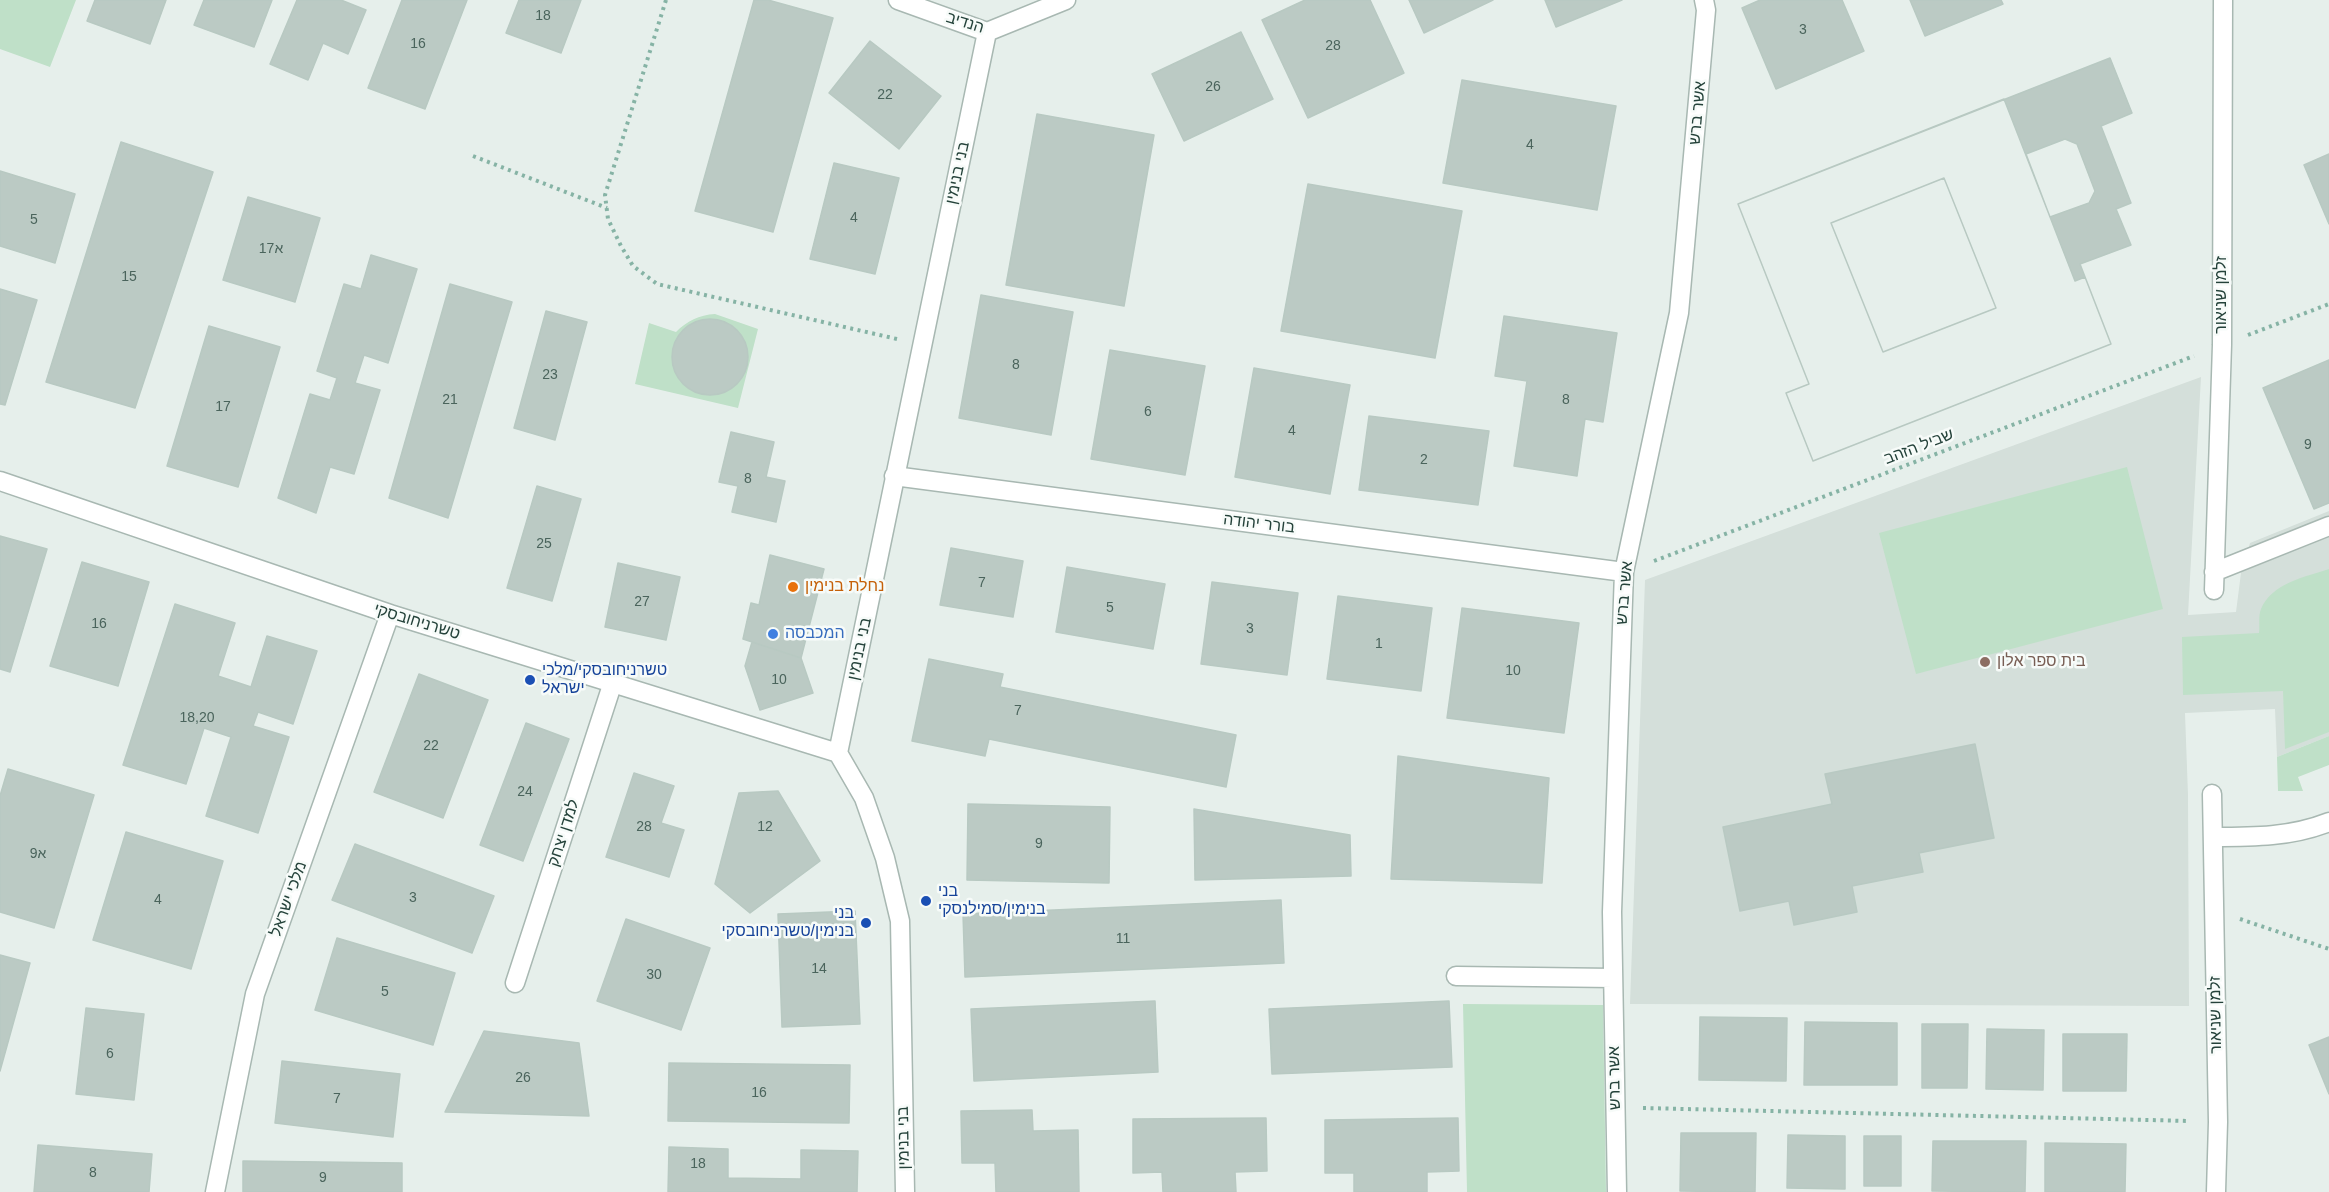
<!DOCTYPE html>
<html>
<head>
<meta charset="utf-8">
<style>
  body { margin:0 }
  canvas { display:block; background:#e6efeb }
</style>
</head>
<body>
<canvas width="2329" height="1192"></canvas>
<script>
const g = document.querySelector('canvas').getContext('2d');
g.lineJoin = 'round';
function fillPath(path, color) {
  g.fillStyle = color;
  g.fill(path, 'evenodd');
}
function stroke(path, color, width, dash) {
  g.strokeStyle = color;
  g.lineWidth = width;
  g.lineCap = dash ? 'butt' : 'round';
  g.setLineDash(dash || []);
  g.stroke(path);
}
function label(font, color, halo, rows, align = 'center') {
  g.font = font + ' Helvetica,"Noto Sans Hebrew",sans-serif';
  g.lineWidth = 5;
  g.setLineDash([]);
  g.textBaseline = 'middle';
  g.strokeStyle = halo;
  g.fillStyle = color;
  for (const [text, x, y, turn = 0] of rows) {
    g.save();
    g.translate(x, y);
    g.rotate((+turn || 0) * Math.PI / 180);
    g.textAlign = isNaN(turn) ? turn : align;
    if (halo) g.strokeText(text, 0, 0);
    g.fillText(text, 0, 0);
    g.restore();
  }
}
fillPath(new Path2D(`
  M2201,377L2188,615L2236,612L2241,573L2250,543L2329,511V736L2277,757L2275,709L2185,713L2188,795L2189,1006L1630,1004L1645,580Z`), '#d4dfda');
fillPath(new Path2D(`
  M0,0H76L50,67L0,49Z
  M715,314L758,329L738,408L635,384L649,323L676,332C687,321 699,315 715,314Z
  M2127,467L2163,609L1916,674L1879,533Z
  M2329,569V732L2285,749L2283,691L2183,695L2182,637L2259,633C2260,626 2258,616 2261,609C2272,583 2305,577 2329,569Z
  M2329,736V765L2298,777L2303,791H2278L2277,757Z
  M1463,1004L1603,1005L1606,1192H1467Z`), '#bfe0c8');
const building = new Path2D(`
  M95,0H166L150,44L87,21Z
  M204,0H272L254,47L194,25Z
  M297,0H341L366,10L348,54L323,43L308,80L270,64Z
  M402,0H467L425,109L368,88Z
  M519,0H581L561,53L506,33Z
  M754,0H768L833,18L773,232L695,211Z
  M1305,0H1370L1404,73L1308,118L1262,20Z
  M1409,0H1493L1424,33Z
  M1545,0H1622L1556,27Z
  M1760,0H1842L1864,51L1776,89L1742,8Z
  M1910,0H2001L2003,4L1925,36Z
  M1241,32L1273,99L1184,141L1152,74Z
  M870,41L941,96L899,149L829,93Z
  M2110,58L2132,113L2101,126L2131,203L2116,209L2131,245L2080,264L2111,344L1813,461L1786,393L1809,384L1738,204ZM2065,139L2077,144L2095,191L2089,203L2050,217L2026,154ZM1944,178L1996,308L1883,352L1831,223Z
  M1462,80L1616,106L1597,210L1443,183Z
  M2004,99L2075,281L2085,277L2111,344L1813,461L1786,393L1809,384L1738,204ZM1944,178L1996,308L1883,352L1831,223Z
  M1037,114L1154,135L1124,306L1006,285Z
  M121,142L213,172L135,408L46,382Z
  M2329,154V224L2304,165Z
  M834,163L899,178L875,274L810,259Z
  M0,171L75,194L55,263L0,246Z
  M1308,184L1462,211L1435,358L1281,331Z
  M248,197L320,218L295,302L223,280Z
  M371,255L417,269L388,363L364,355L355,383L380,390L354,474L330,467L316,513L278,498L310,394L330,400L337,378L317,371L344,284L361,289Z
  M450,284L512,302L448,518L389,498Z
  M0,289L37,300L5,405L0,404Z
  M981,295L1073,312L1051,435L959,418Z
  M546,311L587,322L555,440L514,428Z
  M1504,316L1617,333L1603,422L1585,419L1577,476L1514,466L1527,381L1495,376Z
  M672 357a38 38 0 1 1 76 0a38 38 0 1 1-76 0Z
  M209,326L280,347L238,487L167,466Z
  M1110,350L1205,366L1185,475L1091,459Z
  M2329,360V503L2314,509L2263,388Z
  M1254,368L1350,385L1330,494L1235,477Z
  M1369,416L1489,431L1478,505L1359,490Z
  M731,432L774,442L766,477L785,481L776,522L732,512L738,486L719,482Z
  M537,486L581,499L552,601L507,588Z
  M0,536L47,549L10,672L0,669Z
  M951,548L1023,561L1013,617L940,605Z
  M770,555L824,569L801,658L743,639L751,603L759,605Z
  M82,562L149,582L118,686L50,666Z
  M618,563L680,577L666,640L605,627Z
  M1067,567L1165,584L1153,649L1056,632Z
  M1212,582L1298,593L1287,675L1201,664Z
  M1338,596L1432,608L1421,691L1327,679Z
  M175,604L235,623L218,676L251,687L267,636L317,651L293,724L258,712L253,726L289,737L258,833L206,816L231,737L204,728L186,784L123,765Z
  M1462,608L1579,623L1564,733L1447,718Z
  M752,642L801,658L813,693L760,710L745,666Z
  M929,659L1003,674L1000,687L1236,735L1226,787L989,739L985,756L912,741Z
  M419,674L488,700L443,818L374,792Z
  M526,723L569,739L523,861L480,845Z
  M1975,744L1994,838L1919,853L1923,872L1852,886L1857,912L1794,925L1789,901L1740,911L1723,827L1832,804L1825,774Z
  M1398,756L1549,778L1542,883L1391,879Z
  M8,769L94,795L54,928L0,912V796Z
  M634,773L674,786L661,823L684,830L669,877L606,857Z
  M778,791L820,861L750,913L715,884L739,793Z
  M968,804L1110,807L1109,883L967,880Z
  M1194,809L1350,835L1351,876L1195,880Z
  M126,832L223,861L191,969L93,940Z
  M355,844L494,896L472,953L332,900Z
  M1281,900L1284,963L965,977L963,914Z
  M855,911L860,1024L782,1027L778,914Z
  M626,919L710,948L681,1030L597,1001Z
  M337,938L455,973L433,1045L315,1010Z
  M0,955L30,963L0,1071Z
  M1155,1001L1158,1072L974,1081L971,1009Z
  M1449,1001L1452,1067L1272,1074L1269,1009Z
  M86,1008L144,1014L134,1100L76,1094Z
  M1700,1017L1787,1018L1786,1081L1699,1080Z
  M1805,1022L1897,1023V1085H1804Z
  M1922,1024H1968L1967,1088H1922Z
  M1987,1029L2044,1030L2043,1090L1986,1089Z
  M484,1031L579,1043L589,1116L445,1112Z
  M2063,1034H2127L2126,1091H2063Z
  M2329,1037V1094L2309,1045Z
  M282,1061L400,1074L393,1137L275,1123Z
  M669,1063L850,1065L849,1123L668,1121Z
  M1032,1110L1033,1131L1078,1130L1079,1192H996L995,1163H962L961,1111Z
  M1266,1118L1267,1171L1235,1172L1236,1192H1163L1162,1172L1133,1173V1119Z
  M1458,1118L1459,1171L1427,1172V1192H1354V1173H1325V1120Z
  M1681,1133H1756L1755,1192L1680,1191Z
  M1788,1135L1845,1136V1189L1787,1188Z
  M1864,1136H1901V1186H1864Z
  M1933,1141H2026L2025,1192L1932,1191Z
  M2045,1143L2126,1144L2125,1192H2045Z
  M38,1145L152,1154L149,1192H34Z
  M669,1147L728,1149V1178L801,1179V1150L858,1151L857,1192H668Z
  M243,1161L402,1163V1192H243Z`);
fillPath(building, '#bbcac4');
stroke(building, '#b8c9c2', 1.5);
const minor = new Path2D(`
  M898,0L987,32L1066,0
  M894,476L1624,572
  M0,481L390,614L838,753
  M2214,572L2329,526
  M2214,590L2222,345L2223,0
  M2212,794L2218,1122L2216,1192
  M2213,837C2254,837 2291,837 2329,822
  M1456,976L1613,978
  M515,983L613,682
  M215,1192L255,994L390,614
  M905,1192L900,921L885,858L864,798L838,753L987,32
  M1617,1192L1612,912L1624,572L1679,313L1706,10L1704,0`);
stroke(minor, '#a8b8b2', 21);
stroke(new Path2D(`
  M666,0L605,195L608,219L621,246L633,266L657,284L897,339
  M473,156L607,208
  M2248,335L2329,304
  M1654,561L2194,356
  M2240,919L2329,949
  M1643,1108L2190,1121`), '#86b3a5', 4, [3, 4.5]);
stroke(minor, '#fff', 18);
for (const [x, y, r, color] of [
  [793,587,6,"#e8710a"],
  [773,634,6,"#3f7fe0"],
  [1985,662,6,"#8d6e63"],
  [530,680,6,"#1a4fb4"],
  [926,901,6,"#1a4fb4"],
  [866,923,6,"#1a4fb4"]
]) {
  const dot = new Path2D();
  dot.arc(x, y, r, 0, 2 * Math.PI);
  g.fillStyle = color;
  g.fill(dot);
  stroke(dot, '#f7fbf9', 2);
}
label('14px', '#4a645c', null, [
  ["18",543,16],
  ["3",1803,30],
  ["16",418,44],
  ["28",1333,46],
  ["26",1213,87],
  ["22",885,95],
  ["4",1530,145],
  ["4",854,218],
  ["5",34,220],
  ["17א",271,249],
  ["15",129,277],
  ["8",1016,365],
  ["23",550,375],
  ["21",450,400],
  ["8",1566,400],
  ["17",223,407],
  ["6",1148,412],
  ["4",1292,431],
  ["9",2308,445],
  ["2",1424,460],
  ["8",748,479],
  ["25",544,544],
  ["7",982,583],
  ["27",642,602],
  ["5",1110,608],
  ["16",99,624],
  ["3",1250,629],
  ["1",1379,644],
  ["10",1513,671],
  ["10",779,680],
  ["7",1018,711],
  ["18,20",197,718],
  ["22",431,746],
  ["24",525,792],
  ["28",644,827],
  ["12",765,827],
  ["9",1039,844],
  ["9א",38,854],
  ["3",413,898],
  ["4",158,900],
  ["11",1123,939],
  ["14",819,969],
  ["30",654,975],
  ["5",385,992],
  ["6",110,1054],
  ["26",523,1078],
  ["16",759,1093],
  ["7",337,1099],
  ["18",698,1164],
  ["8",93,1173],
  ["9",323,1178]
]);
label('16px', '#24423a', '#f7fbf9', [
  ["הנדיב",965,23,17],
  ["אשר ברש",1698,113,-85],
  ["בני בנימין",958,173,-78],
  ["זלמן שניאור",2222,295,-90],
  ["שביל הזהב",1919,447,-21],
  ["בורר יהודה",1259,524,7],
  ["אשר ברש",1625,593,-85],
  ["טשרניחובסקי",417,622,17],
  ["בני בנימין",860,649,-78],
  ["למדן יצחק",564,833,-72],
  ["מלכי ישראל",289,899,-70],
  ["זלמן שניאור",2216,1015,-91],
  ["אשר ברש",1615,1078,-91],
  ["בני בנימין",904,1138,-91]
]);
label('16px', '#c56008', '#f7fbf9', [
  ["נחלת בנימין",805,587]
], 'left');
label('16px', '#366cbe', '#f7fbf9', [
  ["המכבסה",785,634]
], 'left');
label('16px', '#785e54', '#f7fbf9', [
  ["בית ספר אלון",1997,662]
], 'left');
label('16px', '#164399', '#f7fbf9', [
  ["טשרניחובסקי/מלכי",542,671],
  ["ישראל",542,689],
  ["בני",938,892],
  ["בנימין/סמילנסקי",938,910],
  ["בני",854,914,"right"],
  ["בנימין/טשרניחובסקי",854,932,"right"]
], 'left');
</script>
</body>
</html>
